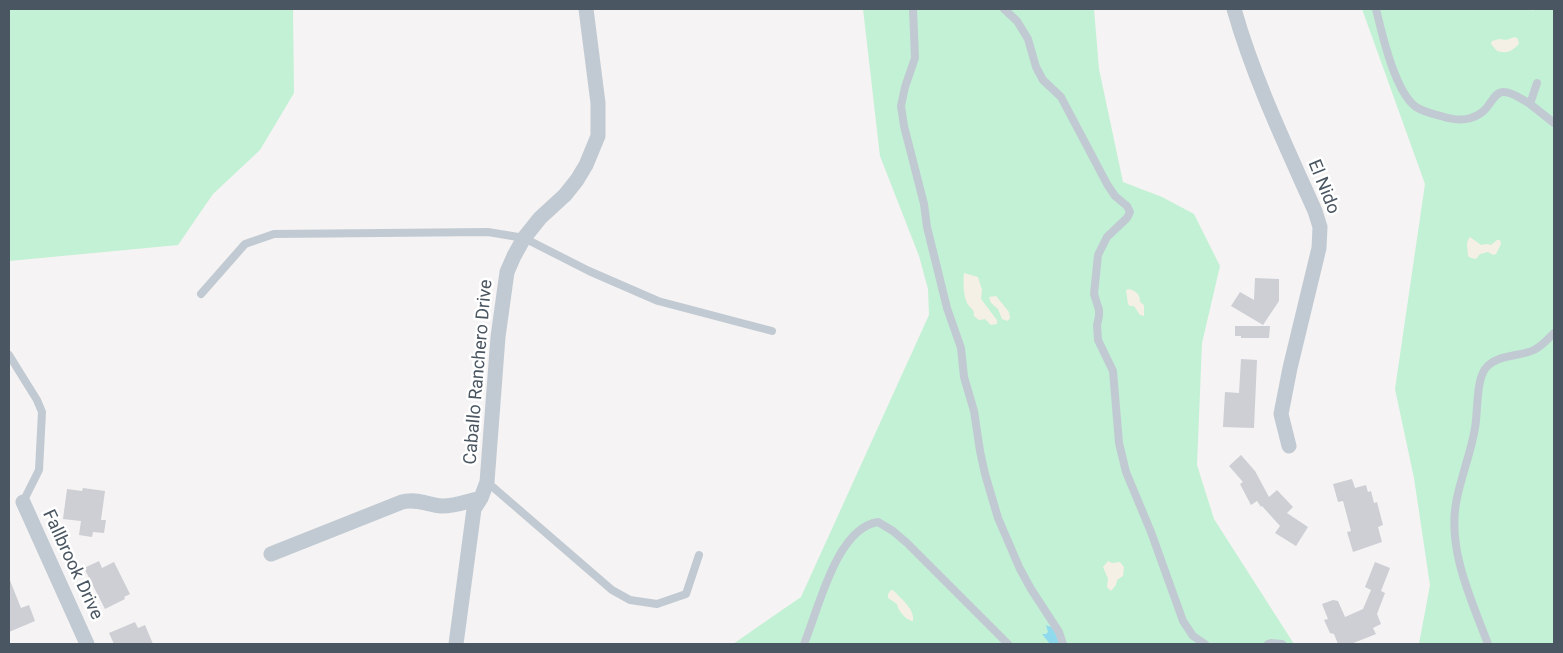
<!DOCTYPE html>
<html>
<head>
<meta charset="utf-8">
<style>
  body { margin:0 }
  #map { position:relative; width:1563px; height:653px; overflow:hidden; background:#f5f3f3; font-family:Roboto,sans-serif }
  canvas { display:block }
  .frame { position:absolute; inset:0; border:10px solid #4a5661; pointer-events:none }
</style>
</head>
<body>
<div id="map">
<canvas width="1563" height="653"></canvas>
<div class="frame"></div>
</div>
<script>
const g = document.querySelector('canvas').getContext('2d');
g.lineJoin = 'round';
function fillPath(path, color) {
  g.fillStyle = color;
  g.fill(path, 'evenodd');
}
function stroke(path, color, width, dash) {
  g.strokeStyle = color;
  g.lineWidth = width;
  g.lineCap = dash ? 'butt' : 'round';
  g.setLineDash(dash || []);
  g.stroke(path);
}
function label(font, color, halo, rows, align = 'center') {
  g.font = font + ' Roboto,sans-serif';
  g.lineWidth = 5;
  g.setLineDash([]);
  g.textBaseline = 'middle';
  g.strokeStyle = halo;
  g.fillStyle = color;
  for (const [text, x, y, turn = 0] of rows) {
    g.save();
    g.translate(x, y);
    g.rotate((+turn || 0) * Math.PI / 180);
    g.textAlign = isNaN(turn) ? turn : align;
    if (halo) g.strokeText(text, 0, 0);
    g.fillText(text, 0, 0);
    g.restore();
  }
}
fillPath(new Path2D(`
  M9,9H293L294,93L260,150L213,194L178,245L9,261Z
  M863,9H1094L1099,69L1123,182L1162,197L1194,214L1220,266L1202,343L1197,465L1214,519L1294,644H733L801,597L929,315L928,289L919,256L880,156Z
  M1362,9H1531L1533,11L1535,9H1554V644H1419L1430,585L1414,478L1395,389L1425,184Z`), '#c3f1d5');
fillPath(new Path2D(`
  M1515,37L1518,39L1519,44C1512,51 1508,54 1497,51L1491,44L1492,41L1499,39L1506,40Z
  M1470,237L1481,245L1487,244L1491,245L1497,240H1500L1501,244L1496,254L1493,255L1488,252L1480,254L1476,259L1471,258L1468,256C1468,249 1465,243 1470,237Z
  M964,273L978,277L982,290L981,299L997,320V324L991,325L985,319L979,320L974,316C974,310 973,310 969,306C963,299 963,281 964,273Z
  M1130,289C1137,292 1140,295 1140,302L1144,305V316L1140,315L1134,306H1130L1128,304L1126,290Z
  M996,296L1009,312L1010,318L1008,321L1002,319L998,309L991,303L989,297Z
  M1108,561L1112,563L1120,562L1124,567L1123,576L1117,580L1116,585L1111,591L1107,587L1108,579L1103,567Z
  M891,590L894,591C901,599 915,609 913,621C907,621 898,611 897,604L888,598V594Z`), '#f5f0e5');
fillPath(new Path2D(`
  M1046,625L1053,628L1060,644H1050L1042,634H1046L1048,632Z`), '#90daee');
fillPath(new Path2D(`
  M1255,278L1279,279V301L1263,325L1231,306L1240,292L1254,300Z
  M1235,326H1270L1269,338H1241V336H1235Z
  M1241,359L1257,360L1254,428L1223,427L1225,392L1239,393Z
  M1241,455L1255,471L1269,497L1277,490L1293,507L1287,513L1308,527L1296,546L1275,533L1280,526L1262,506L1261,507L1257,501L1251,505L1240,484L1243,482L1229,466Z
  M1352,479L1355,488L1366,485L1368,492L1371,491L1374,503L1377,502L1383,525L1378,527L1382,542L1353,552L1347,532L1351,531L1343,501L1338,502L1333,484Z
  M83,488L105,491L101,520H106L104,533L93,532L92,537L79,535L81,521L63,519L67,489L82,491Z
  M99,561L102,568L114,562L130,594L124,597L125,599L105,609L84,568Z
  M1375,562L1390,568L1381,591L1385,593L1377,614L1381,624L1373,628L1376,634L1351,644H1338L1334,634L1330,633L1324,620L1328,619L1322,604L1333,600L1338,601L1345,617L1363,609L1371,590L1365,587Z
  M9,578L21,608L29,605L35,621L9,632Z
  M135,622L138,628L145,625L153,644H114L109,633Z`), '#cdcfd5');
stroke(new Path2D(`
  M913,9L915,58L905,87L901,106L904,126L924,204L927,227L947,308L961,348L964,377L974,411L980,451L985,474L998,518L1020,569L1031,589L1059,632L1063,644
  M1004,9L1017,21L1028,39L1036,67L1043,80L1061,97L1107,184L1115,196L1127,206L1130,212L1127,218L1107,237L1098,255L1094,294L1099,310V316L1097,325L1098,340L1113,371L1119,443L1126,472L1151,532L1183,621L1193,636L1205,644
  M1376,9C1382,34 1395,92 1416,107C1424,112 1433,114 1441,116C1450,119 1462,121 1471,118C1502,108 1485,74 1530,104L1537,83
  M1530,104L1554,123
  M201,294L245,244L274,234L488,232L524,238L589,271L658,301L772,331
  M9,355L37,400L42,412L39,470L23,502
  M487,482L612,590L630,600L657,604L686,594L699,555
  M804,644C818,611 836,528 878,522L893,531L907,543L1008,644
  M1268,644L1271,643L1282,644
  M1488,644C1471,599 1446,547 1457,498C1462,474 1471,452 1475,428C1478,411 1476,382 1485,369C1496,354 1519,357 1534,350C1542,346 1548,339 1554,333`), '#c1cad2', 8);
stroke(new Path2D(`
  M1234,9C1254,79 1285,144 1315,211L1320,227L1319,248L1290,368L1281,414L1289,446
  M23,502L87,644
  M271,554L402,502C416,498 428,505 442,506C455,506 468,501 481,498
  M456,644L474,509L481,498L487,482L498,337L507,272L514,256L524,238L540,218L565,195L577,180L586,165L598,136V103L586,9`), '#c1cad2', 15);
label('18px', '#4a5661', '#fff', [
  ["El Nido",1323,187,68],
  ["Caballo Ranchero Drive",479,372,-85],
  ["Fallbrook Drive",72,565,65]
]);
</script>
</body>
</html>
